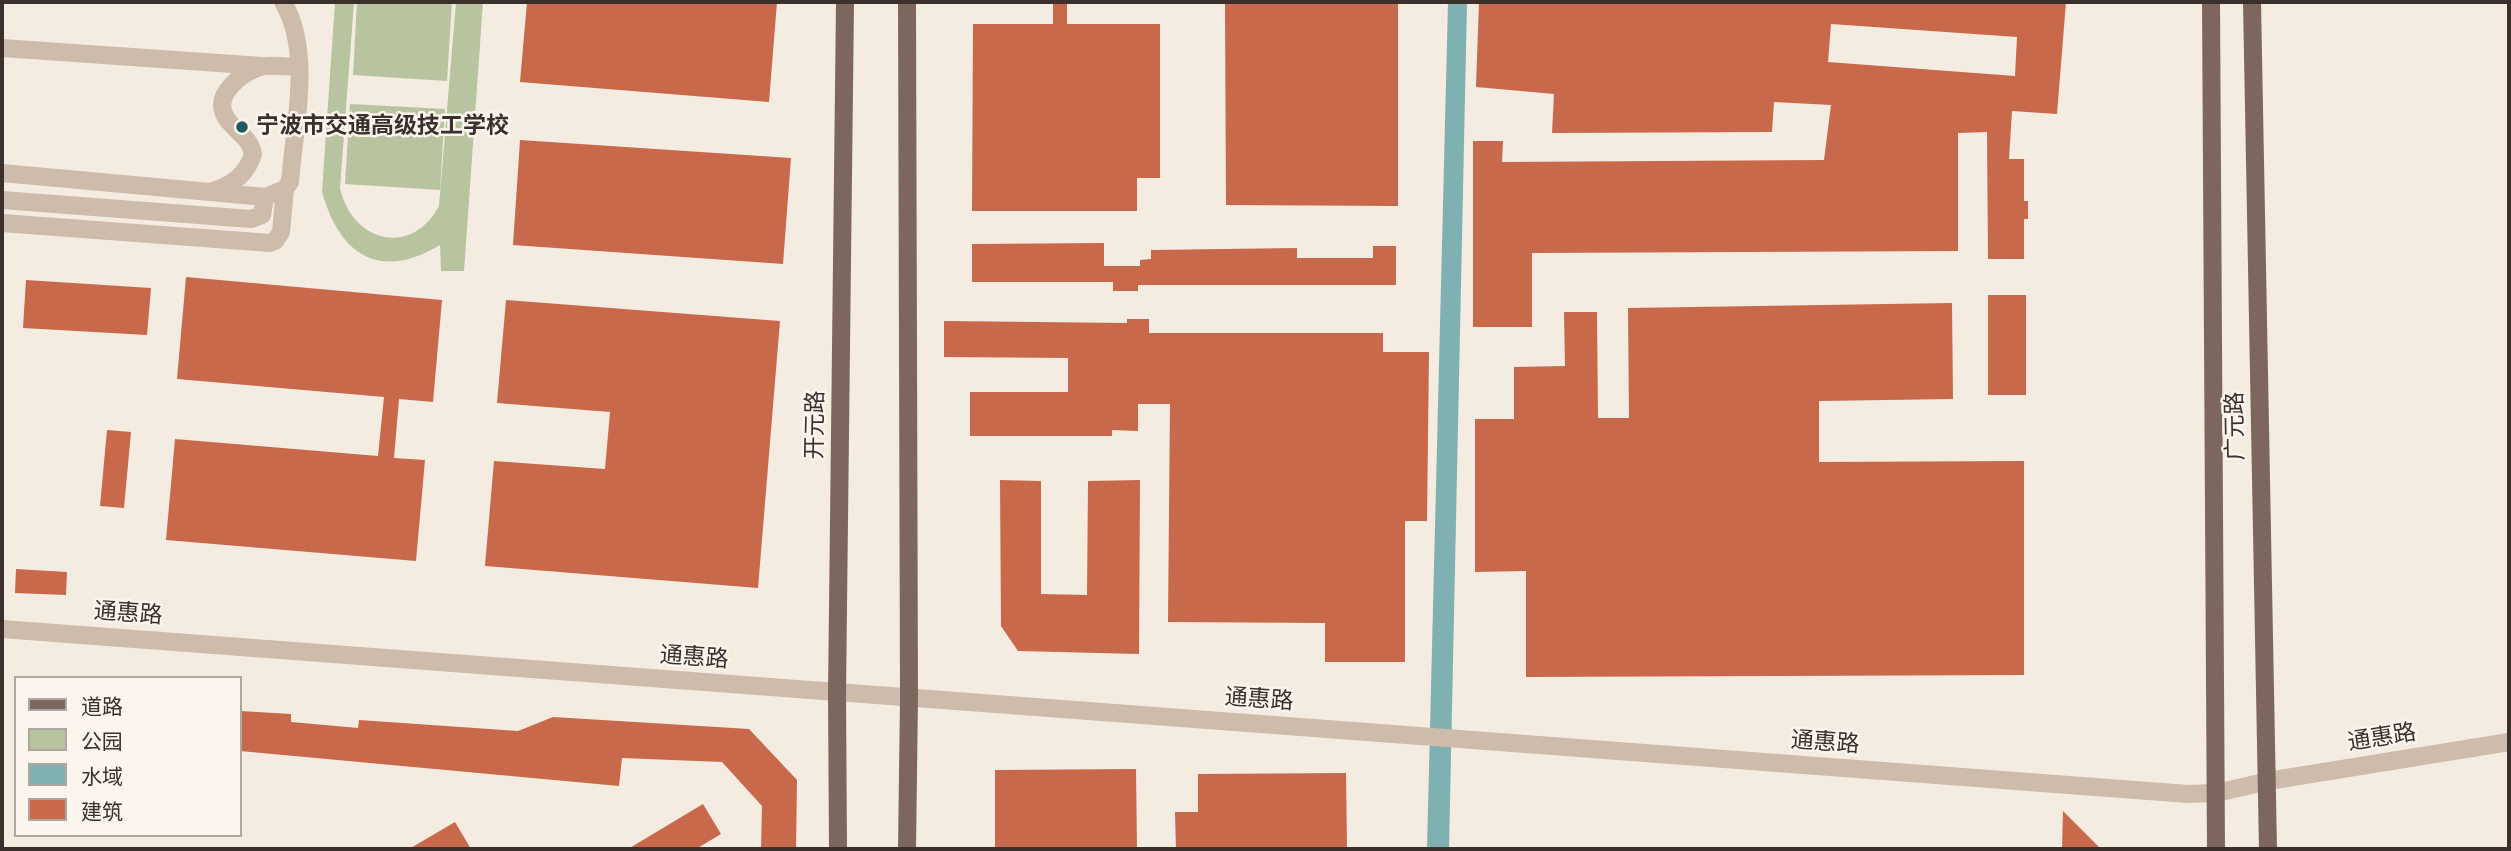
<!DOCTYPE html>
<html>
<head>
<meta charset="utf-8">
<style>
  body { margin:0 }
  #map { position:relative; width:2511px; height:851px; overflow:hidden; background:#f4ebe1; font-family:"Fira Sans","Noto Sans SC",sans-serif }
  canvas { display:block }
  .frame { position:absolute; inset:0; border:4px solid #3b302b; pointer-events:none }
  .legend { position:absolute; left:14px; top:676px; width:228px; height:161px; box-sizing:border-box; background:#fbf5ee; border:2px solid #aea6a0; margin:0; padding:9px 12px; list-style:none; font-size:21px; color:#3b302b }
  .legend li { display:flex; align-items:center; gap:14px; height:35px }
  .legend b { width:35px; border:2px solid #aea6a0 }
</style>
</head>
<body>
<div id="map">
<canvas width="2511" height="851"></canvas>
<div class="frame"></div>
<ul class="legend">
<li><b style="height:9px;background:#7d675c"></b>道路</li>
<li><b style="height:19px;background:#b8c4a0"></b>公园</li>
<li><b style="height:19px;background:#7fb0b2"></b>水域</li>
<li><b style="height:19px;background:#c8694b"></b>建筑</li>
</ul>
</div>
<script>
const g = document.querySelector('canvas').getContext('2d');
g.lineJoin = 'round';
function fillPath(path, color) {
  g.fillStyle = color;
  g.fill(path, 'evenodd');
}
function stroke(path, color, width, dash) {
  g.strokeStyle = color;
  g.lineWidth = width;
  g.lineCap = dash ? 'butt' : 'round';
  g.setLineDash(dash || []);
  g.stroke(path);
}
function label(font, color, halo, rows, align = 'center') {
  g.font = font + ' "Fira Sans","Noto Sans SC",sans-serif';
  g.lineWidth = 5;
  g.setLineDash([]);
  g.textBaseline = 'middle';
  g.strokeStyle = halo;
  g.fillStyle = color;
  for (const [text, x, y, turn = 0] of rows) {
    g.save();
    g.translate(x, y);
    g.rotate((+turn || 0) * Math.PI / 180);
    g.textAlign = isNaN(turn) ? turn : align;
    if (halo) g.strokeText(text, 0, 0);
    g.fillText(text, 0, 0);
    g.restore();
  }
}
fillPath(new Path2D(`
  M335,2H354L340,188C352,242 411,258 439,206L456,2H483L464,271H441L440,245C380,281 340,256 322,192Z
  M357,2H452L447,81L353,75Z
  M350,104L445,109L440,190L345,184Z`), '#b8c4a0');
fillPath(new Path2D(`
  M1448,2H1467L1449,849H1427Z`), '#7fb0b2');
fillPath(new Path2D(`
  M527,2H777L769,102L520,82Z
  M1053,2H1067V24H1160V178H1137V211H972L973,24H1053Z
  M1225,2H1398V206L1226,205Z
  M1479,2H2066L2057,114L2012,111L2009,159H2024V201H2028V219H2024V259H1988L1987,132L1958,133V251L1532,253V327H1473V141H1503L1502,162L1824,160L1831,105L1774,102L1772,132L1552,133L1554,94L1476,87ZM1831,24L2017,37L2015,76L1828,62Z
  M520,140L791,158L783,264L513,245Z
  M1104,243V266H1140V260L1151,259V250L1297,248V258H1373V246H1396V285H1138V291H1113V282H972V244Z
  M186,277L442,300L433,402L399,399L394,458L425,460L416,561L166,540L175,439L378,456L384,397L177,379Z
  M26,280L151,288L147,335L23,328Z
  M1988,295H2026V395H1988Z
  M506,300L780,321L758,588L485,566L494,461L605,469L610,412L497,403Z
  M1952,303L1953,399L1819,401V462L2024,461V675L1526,677V571L1475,572V419H1514V367L1565,366L1564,312H1597L1598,418H1629L1628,308Z
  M1127,319H1149V333H1383V352H1429L1427,521H1405V662H1325V623L1168,622L1170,404H1138V431L1112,430V436H970V392H1068V358L944,357V321L1127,323Z
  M107,430L131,432L124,508L100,506Z
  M1000,480L1041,481V594L1087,595L1088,481L1140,480L1139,654L1018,651L1001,626Z
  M16,569L67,572L66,595L15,593Z
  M240,711L291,714V722L358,728L359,720L518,731L553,717L749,729L797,780L796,849H761L762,806L722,762L622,758L619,786L240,751Z
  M1136,769L1137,849H995V770Z
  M1346,773L1347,849H1176L1175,812H1198V774Z
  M703,804L721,834L696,849H628Z
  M2063,811L2101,849H2062Z
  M455,822L471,849H409Z`), '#c8694b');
stroke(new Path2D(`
  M2,48L262,66
  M2,173L265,197L285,189L290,182C294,127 313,52 283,2
  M213,191C233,185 247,174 253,154C249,134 232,131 224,114C215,93 242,73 260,67C271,64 287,67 299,67
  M2,200L251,219L262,215L265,197
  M2,223L270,243L275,241L281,232L285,189
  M2,629L2188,794L2217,793L2268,781L2509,742`), '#cdbbac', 18);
stroke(new Path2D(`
  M2211,2L2216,849
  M2252,2L2268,849
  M838,849L837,693L845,2
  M907,849L909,699L907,2`), '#7d675c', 18);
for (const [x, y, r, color] of [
  [242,127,7,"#1f5a5e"]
]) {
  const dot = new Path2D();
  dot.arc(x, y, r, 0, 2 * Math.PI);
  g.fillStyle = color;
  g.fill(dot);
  stroke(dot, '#fbf5ee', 2.5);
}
label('bold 23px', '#3b302b', '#fbf5ee', [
  ["宁波市交通高级技工学校",256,127]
], 'left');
label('23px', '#3b302b', '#fbf5ee', [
  ["开元路",816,425,-89],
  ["广元路",2236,426,-91],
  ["通惠路",128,614,4],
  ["通惠路",694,658,4],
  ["通惠路",1259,700,4],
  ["通惠路",2382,738,-9],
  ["通惠路",1825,743,4]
]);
</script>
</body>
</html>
